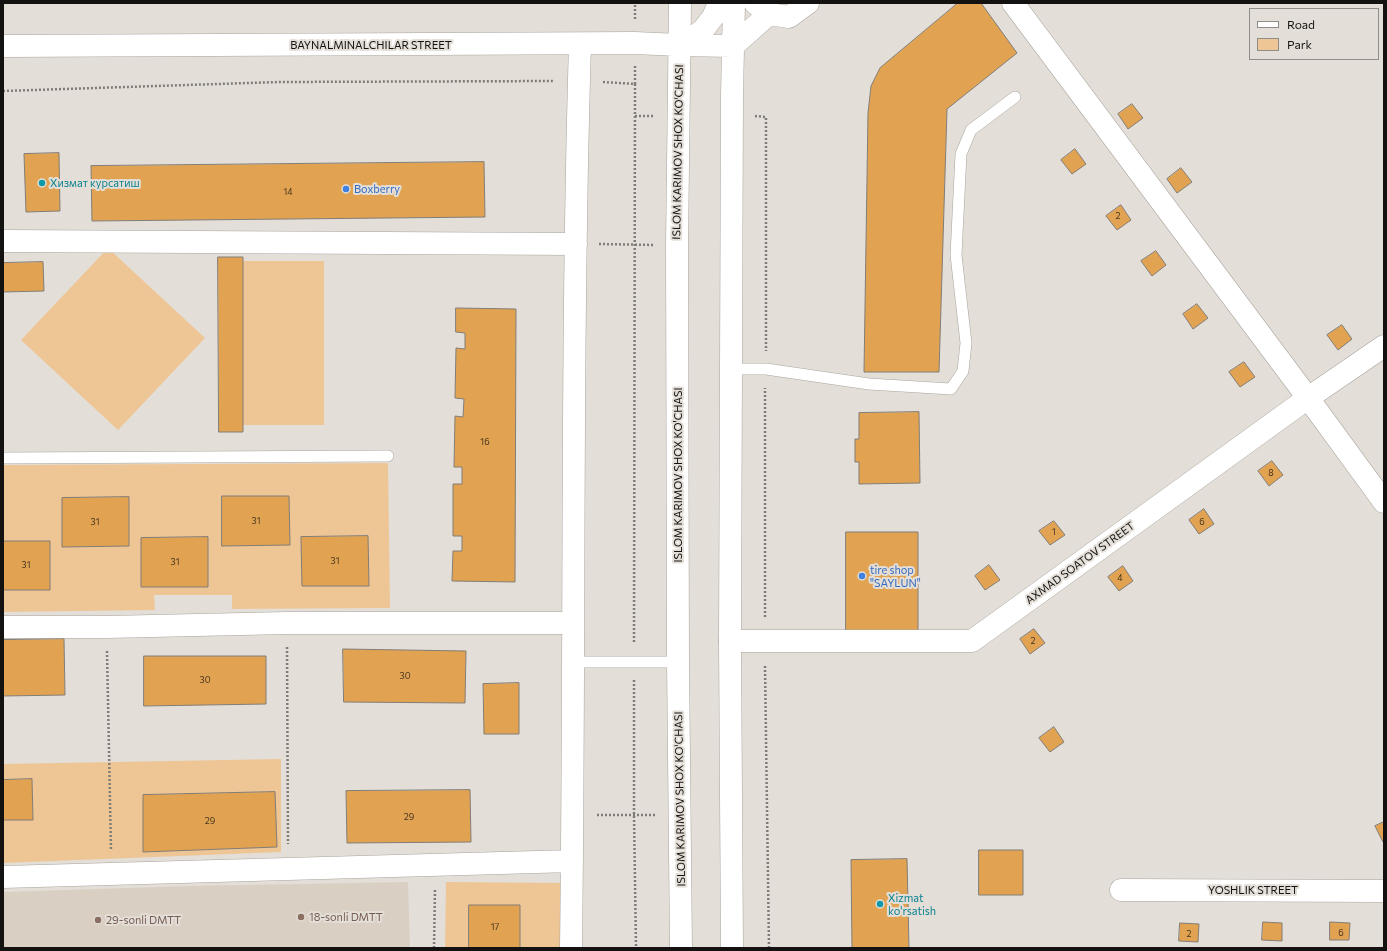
<!DOCTYPE html>
<html>
<head>
<meta charset="utf-8">
<style>
  body { margin:0 }
  #map { position:relative; width:1387px; height:951px; overflow:hidden; background:#e3ded7; font-family:Commissioner,sans-serif }
  canvas { display:block }
  .frame { position:absolute; inset:0; border:4px solid #141210; pointer-events:none }
  .legend { position:absolute; left:1249px; top:8px; width:130px; height:52px; box-sizing:border-box; background:#e3ded7; border:1px solid #908c87; margin:0; padding:5px 7px; list-style:none; font-size:12px; color:#141210 }
  .legend li { display:flex; align-items:center; gap:8px; height:20px }
  .legend b { width:20px; border:1px solid #908c87 }
</style>
</head>
<body>
<div id="map">
<canvas width="1387" height="951"></canvas>
<div class="frame"></div>
<ul class="legend">
<li><b style="height:5px;background:#fff"></b>Road</li>
<li><b style="height:11px;background:#eec696"></b>Park</li>
</ul>
</div>
<script>
const g = document.querySelector('canvas').getContext('2d');
g.lineJoin = 'round';
function fillPath(path, color) {
  g.fillStyle = color;
  g.fill(path, 'evenodd');
}
function stroke(path, color, width, dash) {
  g.strokeStyle = color;
  g.lineWidth = width;
  g.lineCap = dash ? 'butt' : 'round';
  g.setLineDash(dash || []);
  g.stroke(path);
}
function label(font, color, halo, rows, align = 'center') {
  g.font = font + ' Commissioner,sans-serif';
  g.lineWidth = 4;
  g.setLineDash([]);
  g.textBaseline = 'middle';
  g.strokeStyle = halo;
  g.fillStyle = color;
  for (const [text, x, y, turn = 0] of rows) {
    g.save();
    g.translate(x, y);
    g.rotate((+turn || 0) * Math.PI / 180);
    g.textAlign = isNaN(turn) ? turn : align;
    if (halo) g.strokeText(text, 0, 0);
    g.fillText(text, 0, 0);
    g.restore();
  }
}
fillPath(new Path2D(`
  M408,882L410,948H3V892L191,886Z`), '#dacfc3');
fillPath(new Path2D(`
  M108,248L205,338L118,430L21,340Z
  M243,261H324V425H243Z
  M388,463L390,608L232,609V595H154L155,610L3,612V465Z
  M281,759V852L3,863V764Z
  M446,882L562,883V948H445Z`), '#eec696');
const building = new Path2D(`
  M958,3H981L1017,53L947,109L939,372H864L868,113L871,86L880,68Z
  M1132,104L1143,118L1128,129L1118,114Z
  M1075,149L1086,164L1072,174L1061,160Z
  M59,153L60,211L26,212L24,154Z
  M484,162L485,217L92,221L91,166Z
  M1181,168L1192,182L1177,193L1167,179Z
  M1121,205L1131,220L1117,230L1106,216Z
  M1156,251L1166,265L1152,276L1141,261Z
  M218,257H243V432H219Z
  M43,262L44,291L3,292V263Z
  M1197,304L1208,318L1193,329L1183,314Z
  M456,308L516,309L515,582L452,581L453,551H462V536H453V484H462V467H454L455,416L463,417L464,399L455,398L456,348L465,349V333L456,332Z
  M1342,325L1352,339L1338,350L1327,335Z
  M1244,362L1255,377L1240,387L1229,372Z
  M919,412L920,483L859,484V462H855V439H859V413Z
  M1272,461L1283,475L1269,486L1258,471Z
  M222,496H289L290,545L222,546Z
  M129,497V546L62,547V498Z
  M1204,509L1214,524L1199,534L1189,520Z
  M1054,521L1065,535L1050,545L1039,531Z
  M846,532H918V635H846Z
  M368,536L369,586H302L301,537Z
  M208,537V587H141V538Z
  M3,541H50V590H3Z
  M989,565L1000,580L985,590L975,576Z
  M1123,566L1133,581L1119,591L1108,577Z
  M1034,629L1045,643L1030,654L1020,639Z
  M64,639L65,695L3,696V640Z
  M343,649L466,651L465,703L344,702Z
  M144,656H266V704L144,706Z
  M519,683V734H484L483,684Z
  M1054,727L1064,742L1050,752L1039,738Z
  M32,779L33,820H3V780Z
  M470,790L471,842L347,843L346,791Z
  M275,792L277,847L143,852V795Z
  M1384,822V842H1383L1375,826Z
  M979,850H1023V895H979Z
  M907,859L909,948H852L851,860Z
  M469,905H520V948H469Z
  M1263,922L1282,923V941L1262,940Z
  M1330,922L1350,923L1349,940H1330Z
  M1180,923L1199,924L1198,942L1179,941Z`);
fillPath(building, '#e1a352');
stroke(building, '#827d77', 1);
const lane = new Path2D(`
  M731,369H766L869,384L951,389L963,371L966,343L956,255L961,154L971,130L1015,97
  M3,458L388,456
  M573,662H678`);
const street = new Path2D(`
  M1013,3L1308,398L1384,502
  M3,241L576,244
  M3,627H107L287,623H572
  M730,641H972L1308,398L1384,346
  M3,877L572,861
  M1121,890L1384,891
  M571,948C575,647 571,345 580,44`);
const secondary = new Path2D(`
  M680,3L677,244L678,662L681,948
  M769,14L789,17L808,3
  M679,45L733,46L769,14L755,3
  M3,46L635,43L679,45L692,38L703,30L713,17L719,3
  M732,948L730,641L732,95L734,3`);
stroke(lane, '#a9a49d', 12);
stroke(street, '#a9a49d', 23);
stroke(secondary, '#a9a49d', 23);
stroke(new Path2D(`
  M635,19V3
  M603,82L635,84L634,643
  M635,84V66
  M3,91L279,82L554,81
  M635,116H654
  M755,116L766,117V351
  M599,244L654,245
  M765,617V388
  M287,647L288,844
  M107,651L111,850
  M765,666L769,948
  M634,680V815L636,948
  M597,815H656
  M434,948L435,889`), '#7f7c77', 2.5, [2, 2]);
stroke(lane, '#fff', 11);
stroke(street, '#fff', 22);
stroke(secondary, '#fff', 22);
for (const [x, y, r, color] of [
  [42,183,4,"#0f9aa8"],
  [346,189,4,"#3f7fe0"],
  [862,576,4,"#3f7fe0"],
  [880,904,4,"#0f9aa8"],
  [301,917,4,"#8d6e63"],
  [98,920,4,"#8d6e63"]
]) {
  const dot = new Path2D();
  dot.arc(x, y, r, 0, 2 * Math.PI);
  g.fillStyle = color;
  g.fill(dot);
  stroke(dot, '#e3ded7', 1.5);
}
label('9px', '#473620', null, [
  ["14",288,192],
  ["2",1118,216],
  ["16",485,442],
  ["8",1271,473],
  ["31",256,521],
  ["31",95,522],
  ["6",1202,522],
  ["1",1054,532],
  ["31",335,561],
  ["31",175,562],
  ["31",26,565],
  ["4",1120,578],
  ["2",1033,641],
  ["30",405,676],
  ["30",205,680],
  ["29",409,817],
  ["29",210,821],
  ["17",495,927],
  ["6",1341,933],
  ["2",1189,934]
]);
label('11px', '#141210', '#e3ded7', [
  ["BAYNALMINALCHILAR STREET",371,45],
  ["ISLOM KARIMOV SHOX KO'CHASI",678,152,-89],
  ["ISLOM KARIMOV SHOX KO'CHASI",678,475,-90],
  ["AXMAD SOATOV STREET",1080,563,-36],
  ["ISLOM KARIMOV SHOX KO'CHASI",680,799,-91],
  ["YOSHLIK STREET",1253,890]
]);
label('11px', '#0d838f', '#e3ded7', [
  ["Хизмат курсатиш",50,183],
  ["Xizmat",888,898],
  ["ko'rsatish",888,911]
], 'left');
label('11px', '#366cbe', '#e3ded7', [
  ["Boxberry",354,189],
  ["tire shop",870,570],
  ["\"SAYLUN\"",870,583]
], 'left');
label('11px', '#785e54', '#e3ded7', [
  ["18-sonli DMTT",309,917],
  ["29-sonli DMTT",106,920]
], 'left');
</script>
</body>
</html>
